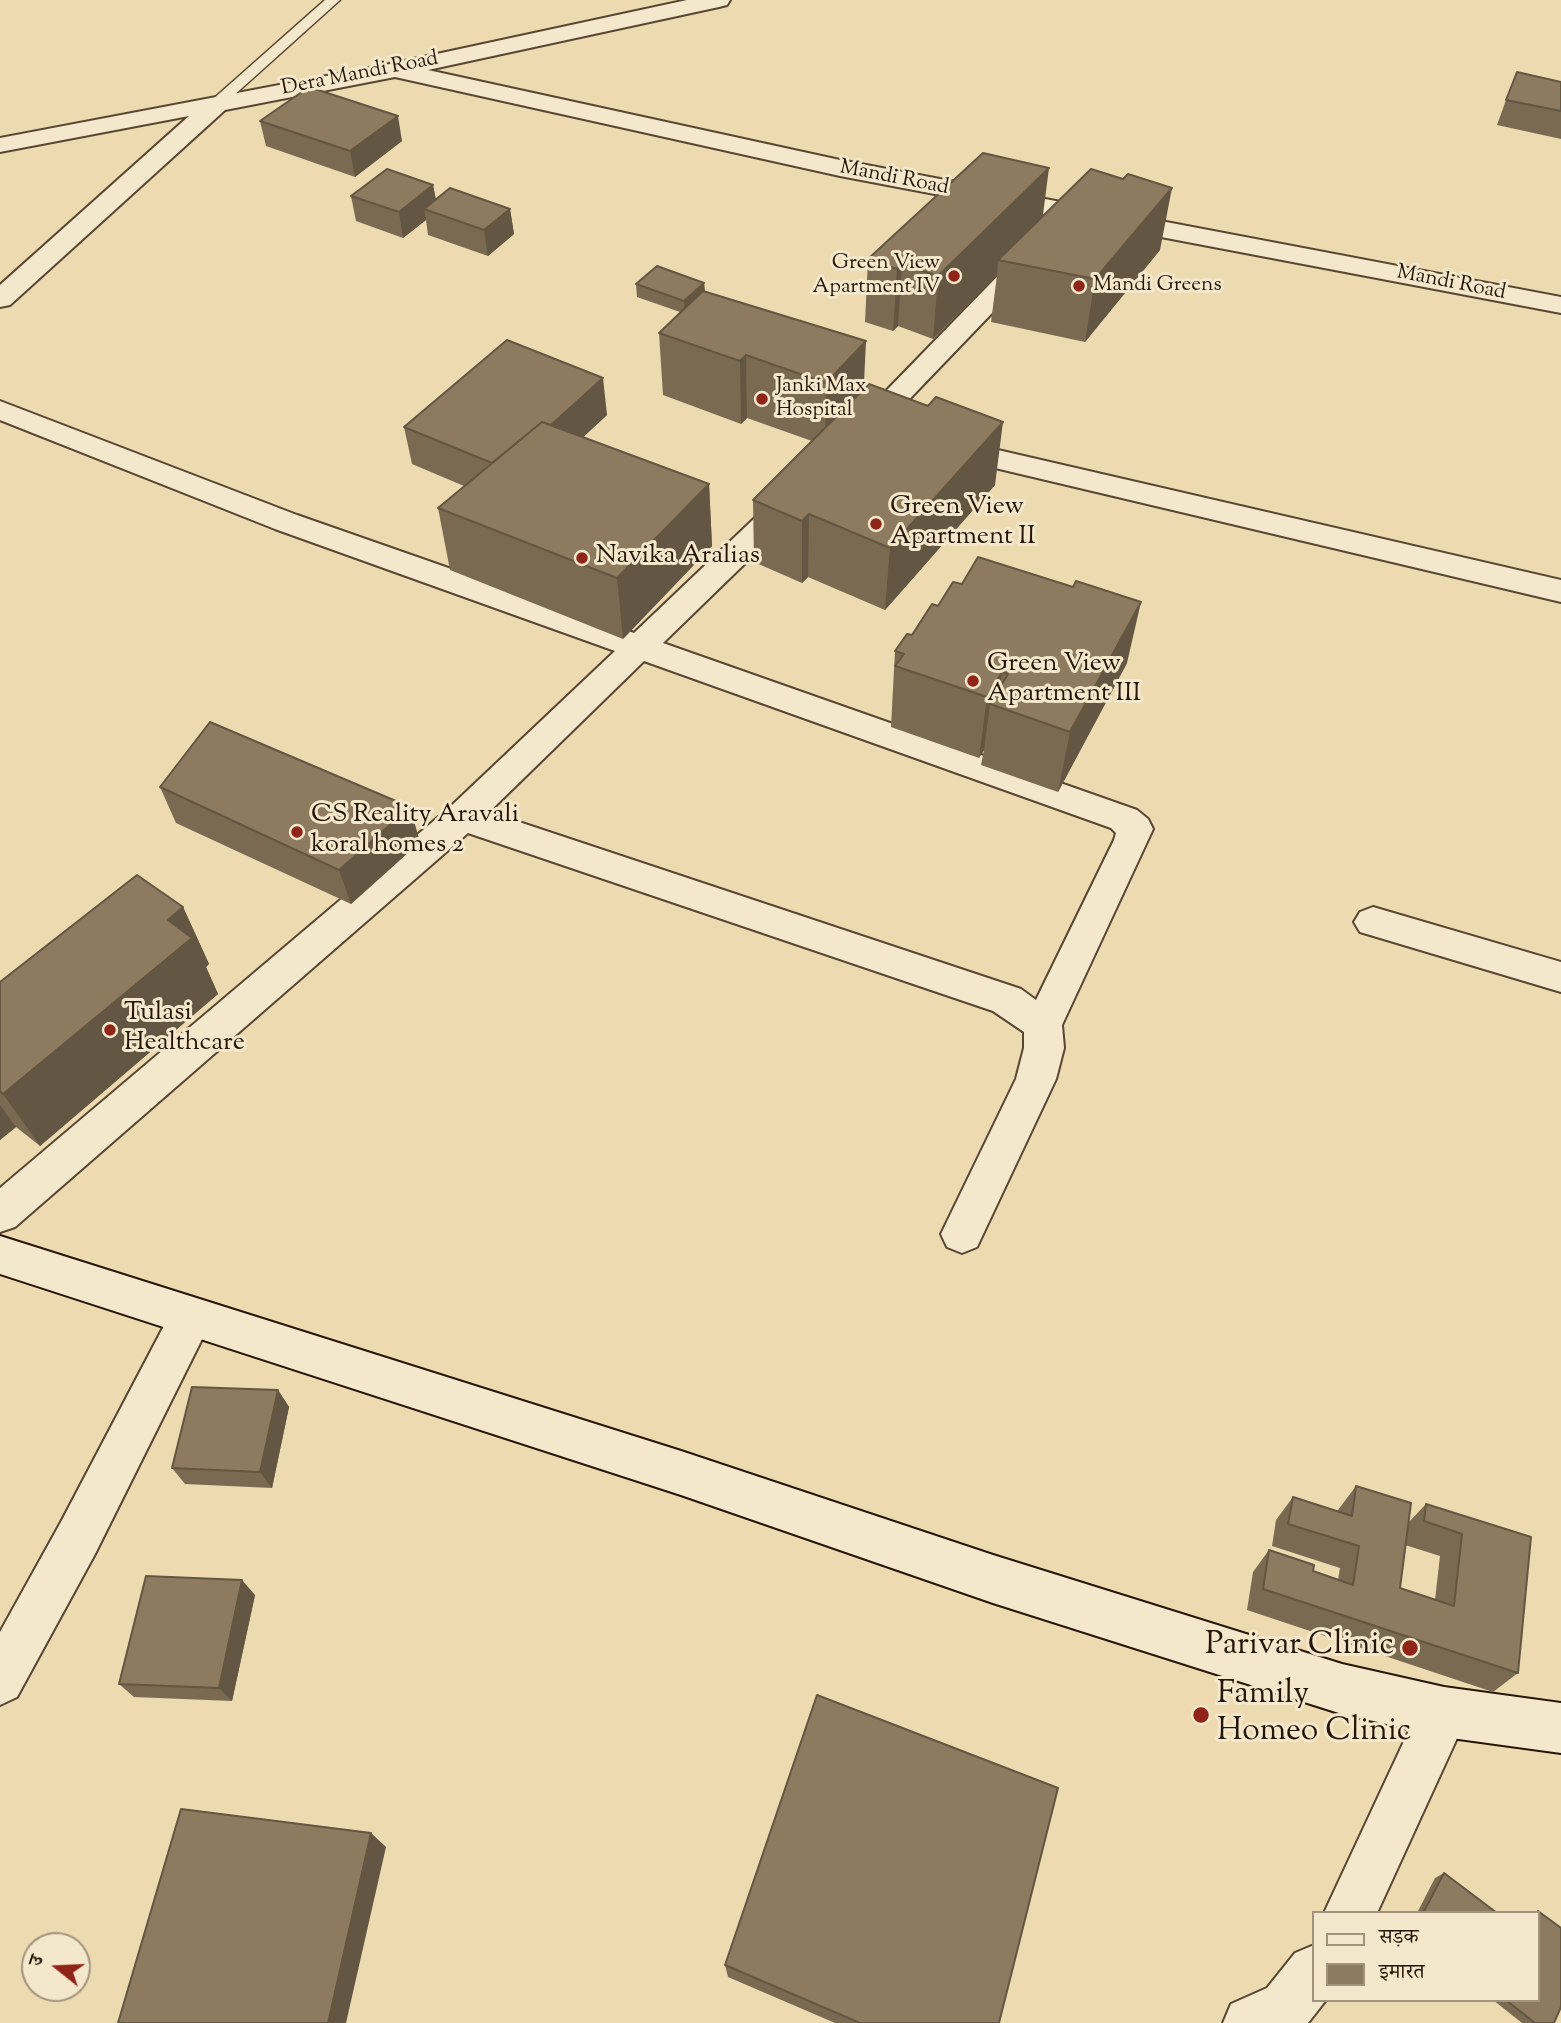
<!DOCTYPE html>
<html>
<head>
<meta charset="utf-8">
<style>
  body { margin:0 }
  #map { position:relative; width:1561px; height:2023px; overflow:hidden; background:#eddab0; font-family:"Sorts Mill Goudy","Noto Serif Devanagari",serif }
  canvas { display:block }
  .legend { position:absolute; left:1312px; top:1911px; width:228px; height:91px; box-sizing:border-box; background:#f3e7cc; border:2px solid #a2937e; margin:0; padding:9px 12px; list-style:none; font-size:21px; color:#281508 }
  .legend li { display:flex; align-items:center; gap:14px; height:35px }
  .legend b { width:35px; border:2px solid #a2937e }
  .north { position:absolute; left:21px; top:1932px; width:70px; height:70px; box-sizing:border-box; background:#f3e7cc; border:2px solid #a2937e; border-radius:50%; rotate:288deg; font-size:19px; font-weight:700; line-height:28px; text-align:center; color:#281508 }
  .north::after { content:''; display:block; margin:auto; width:24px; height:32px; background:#8f2418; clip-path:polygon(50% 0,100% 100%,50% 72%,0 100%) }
</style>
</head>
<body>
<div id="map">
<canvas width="1561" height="2023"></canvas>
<ul class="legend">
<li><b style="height:9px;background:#f3e7cc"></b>सड़क</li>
<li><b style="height:19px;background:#8e7b5f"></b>इमारत</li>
</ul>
<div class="north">उ</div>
</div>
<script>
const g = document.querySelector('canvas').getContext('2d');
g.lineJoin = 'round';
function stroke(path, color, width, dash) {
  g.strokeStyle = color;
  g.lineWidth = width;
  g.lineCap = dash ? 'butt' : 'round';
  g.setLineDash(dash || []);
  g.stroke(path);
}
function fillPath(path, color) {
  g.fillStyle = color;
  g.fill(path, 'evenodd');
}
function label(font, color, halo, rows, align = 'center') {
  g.font = font + ' "Sorts Mill Goudy",serif';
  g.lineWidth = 6;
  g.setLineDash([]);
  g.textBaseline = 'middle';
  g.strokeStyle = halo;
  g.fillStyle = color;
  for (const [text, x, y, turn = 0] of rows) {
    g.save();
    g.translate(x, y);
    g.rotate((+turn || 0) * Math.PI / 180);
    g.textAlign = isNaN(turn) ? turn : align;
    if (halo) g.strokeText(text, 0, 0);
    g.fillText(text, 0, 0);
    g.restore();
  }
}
const lane = new Path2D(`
  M325,0H340L222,106H212V100Z`);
const street = new Path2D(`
  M687,0H730L727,5L719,7L428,70L840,160L1561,297V313L840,176L395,77L225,110L10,305L0,307V285L189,116L0,152V138L395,63Z
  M1032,248L1041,250L1045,256L1041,262L872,438L862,441L852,438L847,432L852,426L1023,250Z
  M0,401L297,515L634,633L780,494L791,491L802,494L806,501L802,508L663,643L1137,810L1148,819L1153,829L1062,1025L1064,1048L1056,1079L977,1247L962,1253L947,1247L941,1234L1016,1079L1024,1048V1032L993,1011L468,833L15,1227L0,1232V1188L449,808L615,651L275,529L0,420ZM644,661L1111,828L1116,833L1114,840L1036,1000L1021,989L489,812Z
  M946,438L1561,580V602L936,454L931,447L936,440Z
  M1373,907L1561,962V992L1360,932L1354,922L1360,912Z
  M191,1297L206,1303L213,1317L206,1331L95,1554L17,1697L0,1705V1632L61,1522L176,1303Z
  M1444,1687L1462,1694L1469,1712L1377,1913H1324L1426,1694Z
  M1314,1945V2000H1326L1308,2023H1223L1231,2004L1267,1988L1295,1953Z`);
const secondary = new Path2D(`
  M0,1236L681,1451L993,1555L1342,1664L1444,1687L1561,1703V1753L1444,1737L1342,1714L993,1603L681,1495L0,1274Z`);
stroke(lane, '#594632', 3);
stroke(street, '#594632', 4);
stroke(secondary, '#281508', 4);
fillPath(lane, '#f3e7cc');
fillPath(street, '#f3e7cc');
fillPath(secondary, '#f3e7cc');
fillPath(new Path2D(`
  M1561,82V139L1497,125L1506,100Z
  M260,121L402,141L355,177L266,146Z
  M1123,179L1160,250L1085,342L991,322L997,275L933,339L898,326L893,331L865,322L868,259L1042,216Z
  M433,185L436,200L510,209L514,234L488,256L428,235L426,220L403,238L356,221L351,196Z
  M704,283L705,291L864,389L995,485L885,610L808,577L802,583L754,562L753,500L812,441L747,418L741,424L663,395L659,333L680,312L637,297L636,284Z
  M607,415L583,437L709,484L712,546L623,639L450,570L438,508L464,486L412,464L404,427Z
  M912,635L1127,663L1058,792L981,765L984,750L979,758L891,727L895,651Z
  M160,787L420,842L351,904L176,823Z
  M183,907L209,964L206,967L218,994L40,1146L16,1127L0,1140V982Z
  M278,1390L289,1407L272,1488L185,1484L172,1468Z
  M1356,1486L1408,1523L1426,1504L1531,1537L1518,1673L1493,1692L1247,1610L1253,1572L1269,1550L1313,1571L1338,1580L1340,1568L1272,1546L1276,1520L1293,1497L1338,1511V1510ZM1405,1545L1440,1556L1435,1600L1400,1588Z
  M255,1595L232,1701L134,1697L119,1684Z
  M1444,1873L1497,1913H1417L1435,1878Z
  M1538,1911L1561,1928V2007L1554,2023H1522L1493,2000H1538V1913H1532Z
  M725,1965L999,2023H835L728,1977Z`), '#7a6a52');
fillPath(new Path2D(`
  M398,116L402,141L355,177L350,151Z
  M1049,168L1041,230L998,260L997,275L933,339L938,276Z
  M433,185L438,211L424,209L426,220L403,238L399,212Z
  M1172,188L1160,250L1085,342L1095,279Z
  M510,209L514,234L488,256L484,230Z
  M902,264L898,326L893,331L897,269Z
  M704,283L705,296L684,314V301Z
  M866,341L863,404L825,446L826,383Z
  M746,355L747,418L741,424L740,361Z
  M603,378L607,415L510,505L504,468Z
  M1003,422L995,485L885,610L890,548Z
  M709,484L712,546L623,639L617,578Z
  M809,514L808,577L802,583V521Z
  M1141,602L1127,663L1058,792L1070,732Z
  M1002,672L997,707L990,704L984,750L979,758L987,697Z
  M410,807L420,842L351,904L339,870Z
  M183,907L209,964L206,967L218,994L40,1146L3,1094L168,920Z
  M0,1105L16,1127L0,1140Z
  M278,1390L289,1407L272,1488L260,1472Z
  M242,1580L255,1595L232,1701L219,1688Z
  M371,1833L386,1847L346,2023H328Z`), '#635642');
const building = new Path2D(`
  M1517,72L1561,82V111L1506,100Z
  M309,87L398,116L350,151L260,121Z
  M983,153L1049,168L938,276L902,264L897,269L868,259Z
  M387,169L433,185L399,212L351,196Z
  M1091,169L1123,179L1128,174L1172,188L1095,279L998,260Z
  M450,188L510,209L484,230L424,209Z
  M657,266L704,283L684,301L636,284Z
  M703,291L866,341L826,383L746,355L740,361L659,333Z
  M507,340L603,378L551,425L542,422L492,463L404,427Z
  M869,384L928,406L936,397L1003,422L890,548L809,514L802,521L753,500Z
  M542,422L709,484L617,578L438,508Z
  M978,557L1073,587L1076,581L1141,602L1070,732L990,704L1008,674L1002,672L987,697L895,666L904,654L895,651L907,634L912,635L932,604L938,606L953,582L962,584Z
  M210,722L410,807L339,870L160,787Z
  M137,875L183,907L168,920L192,938L3,1094L0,1091V982Z
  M192,1387L278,1390L260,1472L172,1468Z
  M1356,1486L1411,1503L1400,1588L1454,1606L1462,1534L1424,1521L1426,1504L1531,1537L1518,1673L1263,1589L1269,1550L1314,1565L1313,1571L1353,1585L1359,1546L1288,1524L1293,1497L1352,1516Z
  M146,1576L242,1580L219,1688L119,1684Z
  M817,1695L1058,1788L999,2023H860L725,1965Z
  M181,1809L371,1833L328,2023H118Z
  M1444,1873L1497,1913H1423Z
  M1538,1911L1561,1928V2007L1554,2023H1535L1506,2000H1538V1913H1537Z`);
fillPath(building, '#8e7b5f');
stroke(building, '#635642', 2);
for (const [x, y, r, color] of [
  [954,276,7,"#8f2418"],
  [1079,286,7,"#8f2418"],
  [762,399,7,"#8f2418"],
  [876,524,7,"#8f2418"],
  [582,558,7,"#8f2418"],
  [973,681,7,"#8f2418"],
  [297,832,7,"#8f2418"],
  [110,1030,7,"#8f2418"],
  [1410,1648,9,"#8f2418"],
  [1201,1715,9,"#8f2418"]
]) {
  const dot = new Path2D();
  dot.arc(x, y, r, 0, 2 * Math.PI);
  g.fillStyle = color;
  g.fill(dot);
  stroke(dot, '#f3e7cc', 2.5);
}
label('21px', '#281508', '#f3e7cc', [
  ["Dera Mandi Road",360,75,-11],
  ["Mandi Road",894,179,11],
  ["Mandi Road",1451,284,11]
]);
label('21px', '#281508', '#f3e7cc', [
  ["Green View",940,264,"right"],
  ["Apartment IV",940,288,"right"],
  ["Mandi Greens",1093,286],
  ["Janki Max",776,387],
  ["Hospital",776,411]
], 'left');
label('26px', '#281508', '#f3e7cc', [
  ["Green View",890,509],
  ["Apartment II",890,539],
  ["Navika Aralias",596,558],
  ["Green View",987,666],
  ["Apartment III",987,696],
  ["CS Reality Aravali",311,817],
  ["koral homes 2",311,847],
  ["Tulasi",124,1015],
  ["Healthcare",124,1045]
], 'left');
label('32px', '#281508', '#f3e7cc', [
  ["Parivar Clinic",1394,1648],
  ["Family",1217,1697,"left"],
  ["Homeo Clinic",1217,1734,"left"]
], 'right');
</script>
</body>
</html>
